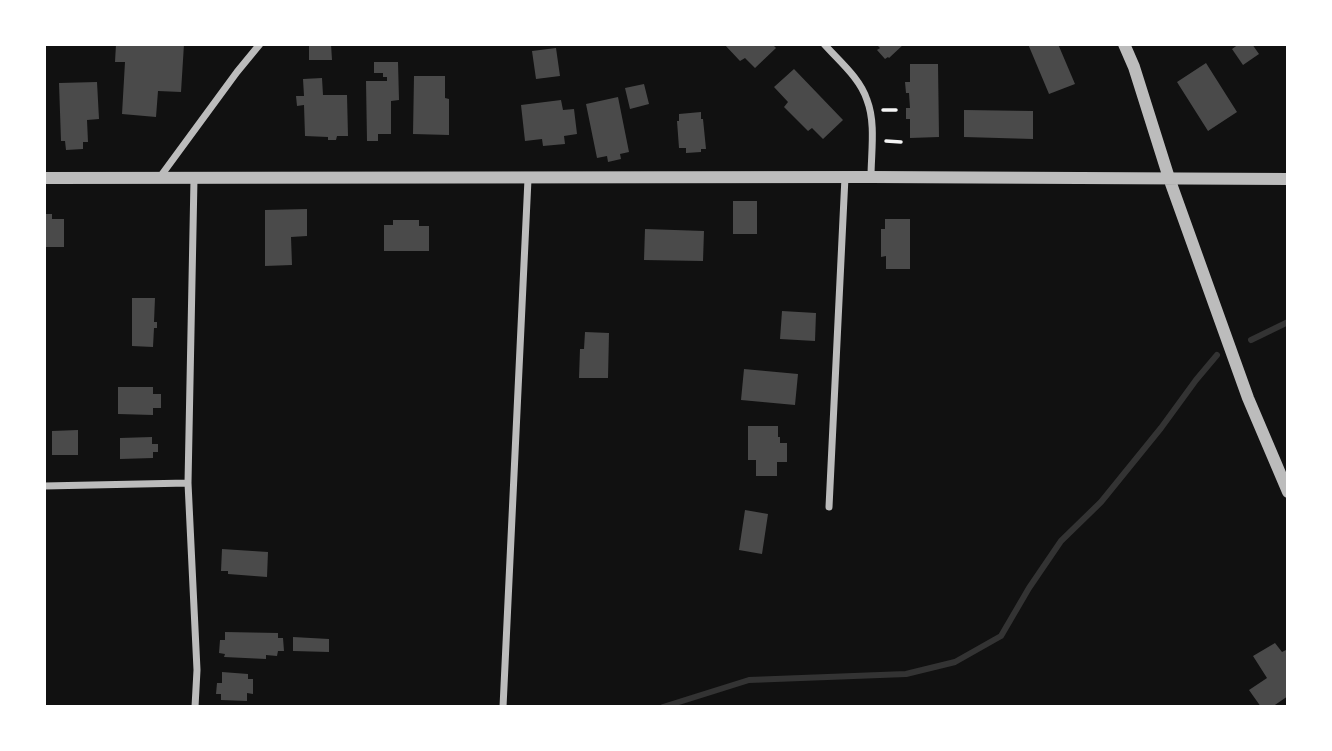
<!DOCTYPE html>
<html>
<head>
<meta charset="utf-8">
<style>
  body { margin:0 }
  #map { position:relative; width:1332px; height:751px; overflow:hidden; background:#111; font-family:Figtree,sans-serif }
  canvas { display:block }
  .frame { position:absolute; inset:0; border:46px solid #fff; pointer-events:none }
</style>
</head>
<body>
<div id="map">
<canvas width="1332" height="751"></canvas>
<div class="frame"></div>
</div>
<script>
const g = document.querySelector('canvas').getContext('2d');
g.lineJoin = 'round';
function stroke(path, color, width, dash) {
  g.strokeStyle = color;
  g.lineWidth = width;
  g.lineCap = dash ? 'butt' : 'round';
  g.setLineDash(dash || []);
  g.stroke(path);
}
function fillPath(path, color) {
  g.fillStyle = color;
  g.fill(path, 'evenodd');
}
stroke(new Path2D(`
  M1251,340L1288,322
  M663,707L749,680L906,674L955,662L1001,636L1029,588L1061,541L1101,502L1161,428L1196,380L1217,355`), '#333', 6);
fillPath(new Path2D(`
  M116,44H184L181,92L158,91L156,117L122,114L125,62H115Z
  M309,44H331L332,60H309Z
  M724,44H772L776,48L755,68L745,58L740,61Z
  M876,44H904L889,58L888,57L885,59L877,50L880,48Z
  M1028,44H1058L1075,84L1049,94Z
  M1239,44H1252L1259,54L1243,65L1232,49Z
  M556,48L560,76L536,79L532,51Z
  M374,62H398L399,100L391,101V134H378V141H367L366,81H387V77H383V73H374Z
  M1206,63L1237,112L1208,131L1177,82Z
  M910,64H938L939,137L910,138V119H906V108H910L909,93H906L905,82H910Z
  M794,69L843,120L823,139L812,128L808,131L784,107L788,102L774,87Z
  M414,76H445V98L449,99V135L413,134Z
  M322,78L323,95H347L348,136H337L336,140H328V137L305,136L304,105L297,106L296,96H304L303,79Z
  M97,82L99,119L87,120L88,142H83V149L66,150L65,141H61L59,83Z
  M644,84L649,104L630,109L625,88Z
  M618,97L629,152L620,154L621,159L608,162L607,156L597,158L586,104Z
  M561,100L563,110L574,109L577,134L564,136L565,144L543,146L542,139L525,141L521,105Z
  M964,110L1033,111V139L964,137Z
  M701,112V119H703L706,149H701V152L686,153V148H679L677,121H679V114Z
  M733,201H757V234H733Z
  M307,209V236L291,237L292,265L265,266V210Z
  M44,214H52V219H64V247H44Z
  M885,219H910V269H886V256L881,257V229H885Z
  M393,220H419V226H429V251H384V225H393Z
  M645,229L704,231L703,261L644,260Z
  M132,298H155L154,322H157V328H154L153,347L132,346Z
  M782,311L816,313L815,341L780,339Z
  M585,332L609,333L608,378H579L580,349H584Z
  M744,369L798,374L795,405L741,400Z
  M118,387H153V394H161V408H153V415L118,414Z
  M748,426H778V437H780V443H787V462H777V476H756V460H748Z
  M78,430V455H52V431Z
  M152,437V444H158V452H153V458L120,459V438Z
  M745,510L768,514L762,554L739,550Z
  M222,549L268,552L267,577L228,574V571H221Z
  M225,632L278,633V638H283L284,651H278L277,656L266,655V659L224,657L225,654L219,653L220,640H225Z
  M293,637L329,639V652L293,651Z
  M1275,643L1282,652L1286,650L1288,653V696L1272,707H1261L1249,690L1267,678L1253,656Z
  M222,672L248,674V679H253V694L247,693V701L221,700V694H216L217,683H222Z`), '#4a4a4a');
stroke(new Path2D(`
  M883,110H896
  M886,141L901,142`), '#f5f5f5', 3.5);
stroke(new Path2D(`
  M824,44C839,61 860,78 867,100C876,123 871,153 871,177
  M160,177L237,72L260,44
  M194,179L188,483L197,670L195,707
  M44,486L188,483
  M829,507L845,177
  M503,707L528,179`), '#bcbcbc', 7);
stroke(new Path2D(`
  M1124,44L1134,67L1169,178L1248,398L1288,492
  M44,178L871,177L1288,179`), '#bcbcbc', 12);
</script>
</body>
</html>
